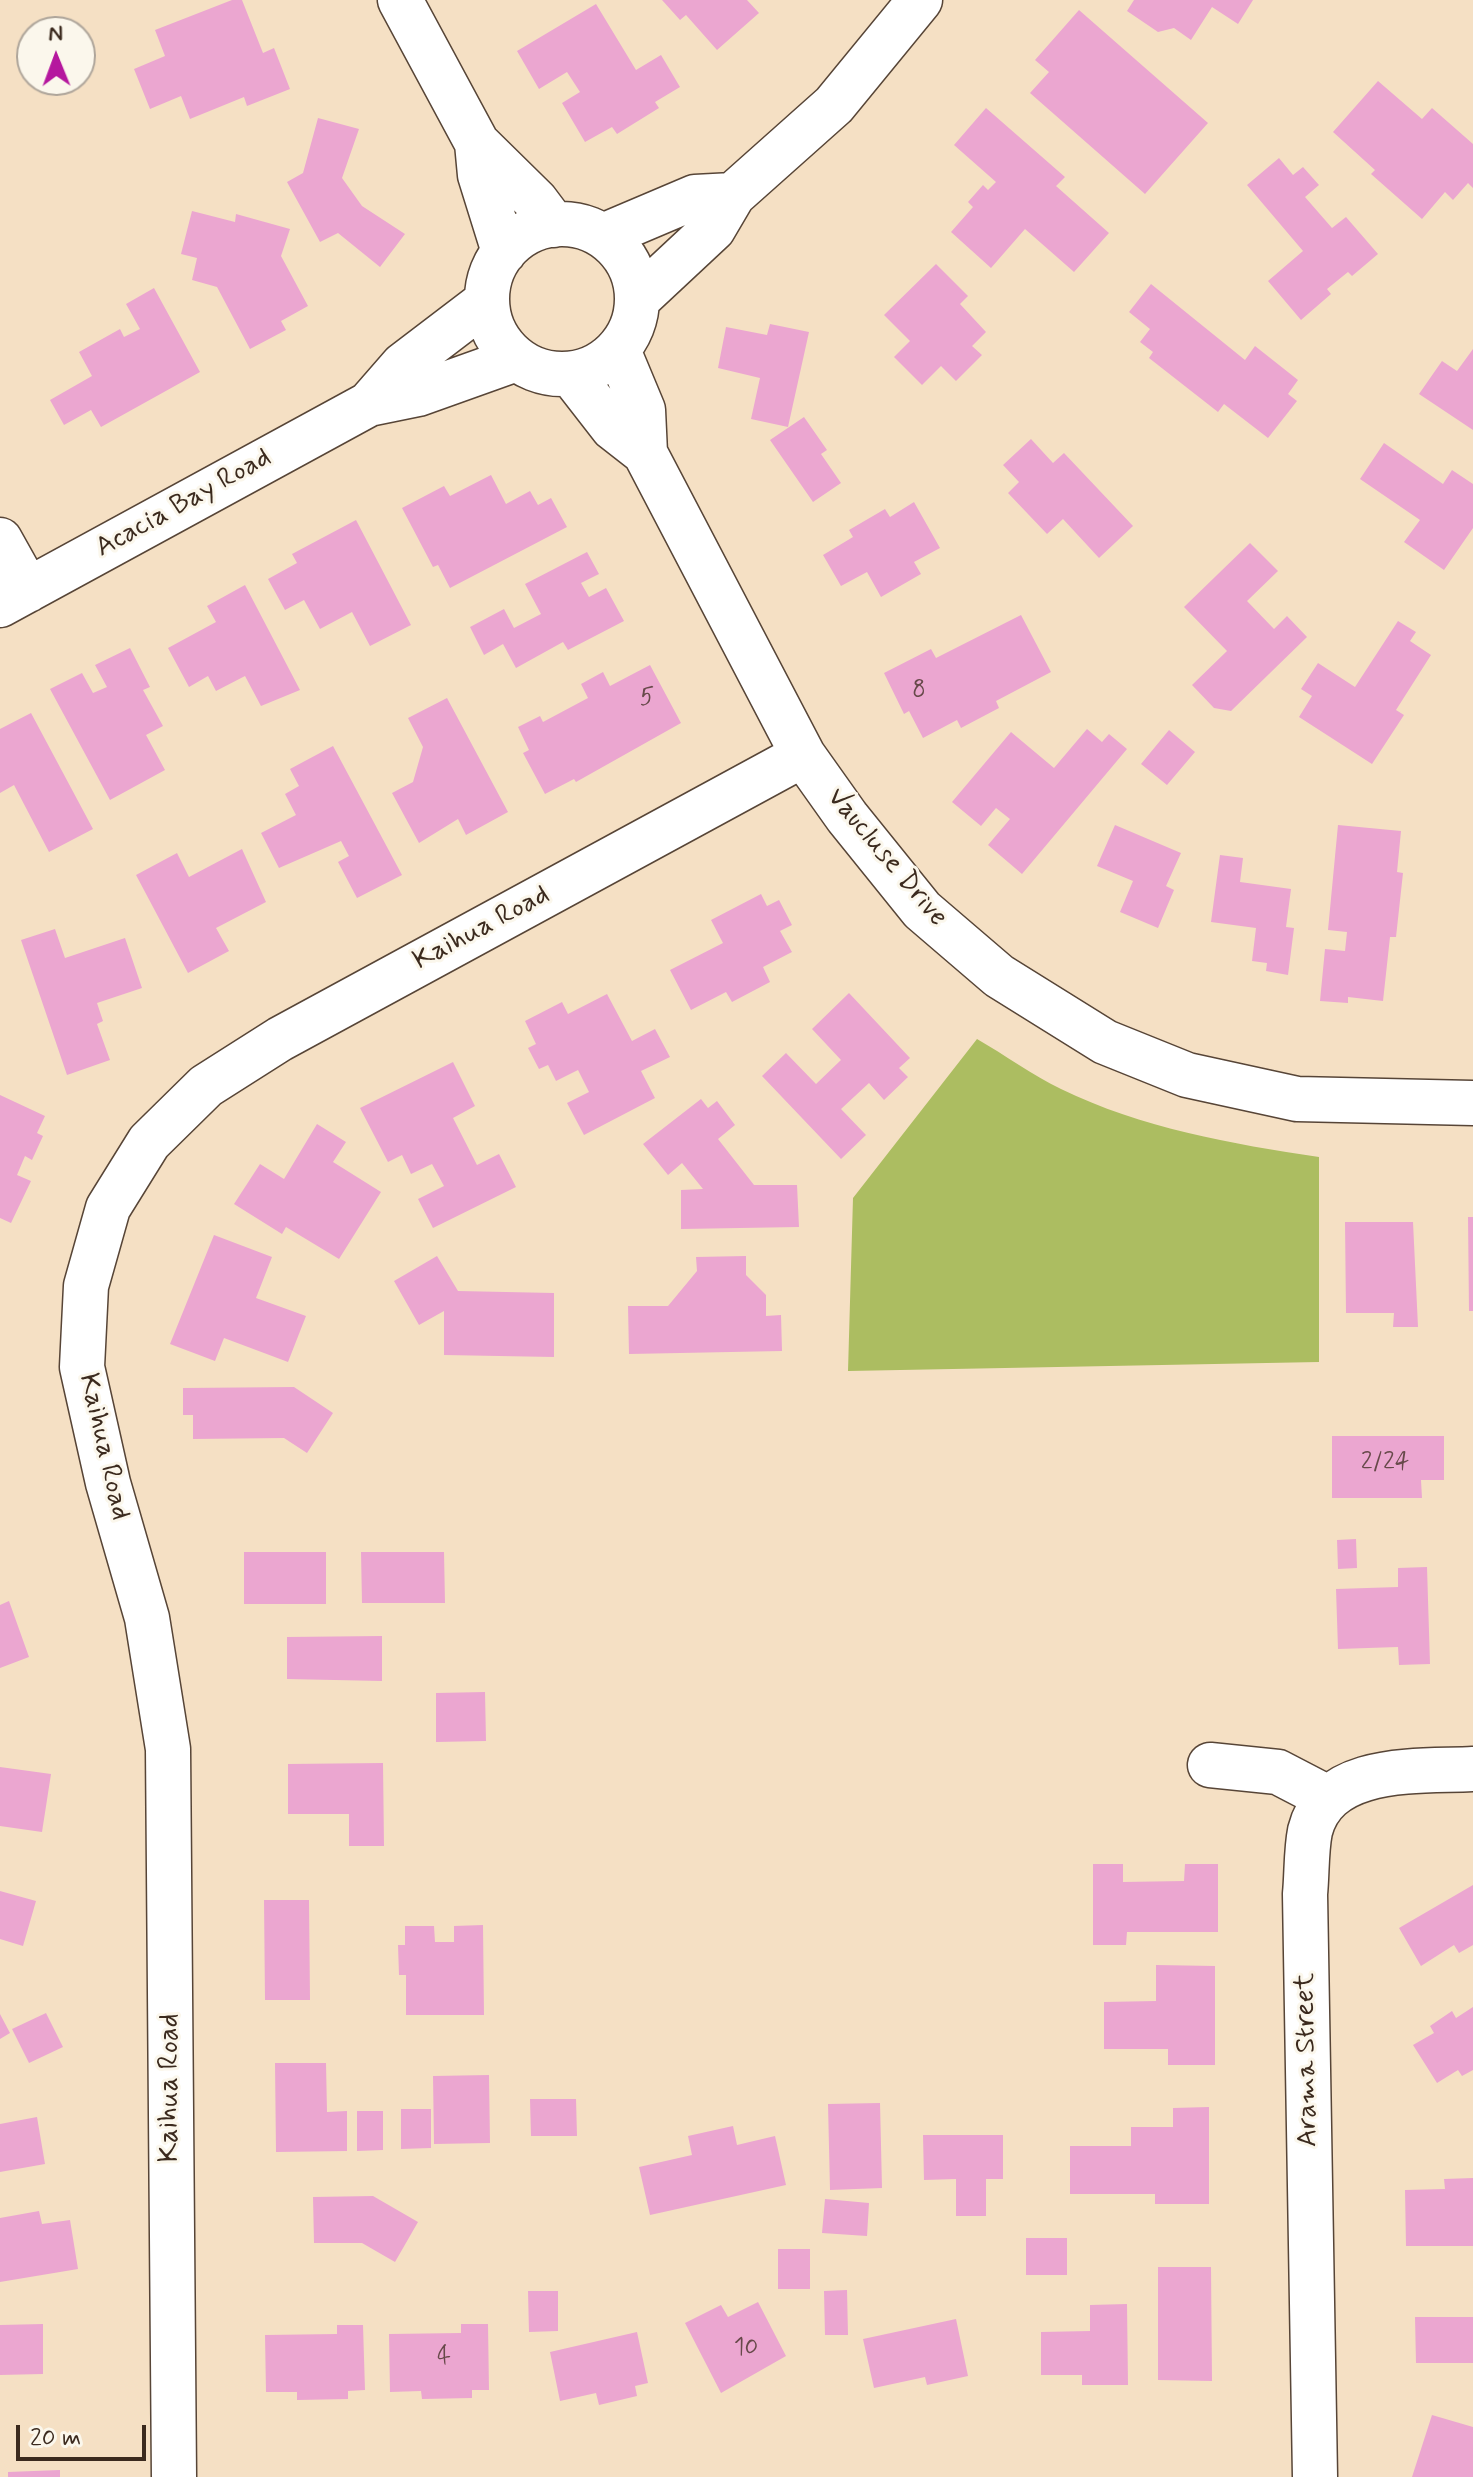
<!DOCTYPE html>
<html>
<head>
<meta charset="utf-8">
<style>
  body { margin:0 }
  #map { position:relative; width:1473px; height:2477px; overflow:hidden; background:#f5e0c4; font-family:Mynerve,sans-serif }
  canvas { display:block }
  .north { position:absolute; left:16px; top:16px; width:80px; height:80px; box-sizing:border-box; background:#fbf7ec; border:2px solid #aea59a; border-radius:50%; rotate:359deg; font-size:22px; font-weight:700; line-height:32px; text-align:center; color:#3b2a1e }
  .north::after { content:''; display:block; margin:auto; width:28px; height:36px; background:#b5179e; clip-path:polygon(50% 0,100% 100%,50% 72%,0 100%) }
  .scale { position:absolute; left:16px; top:2425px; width:130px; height:36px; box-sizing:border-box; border:4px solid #3b2a1e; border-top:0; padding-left:10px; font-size:24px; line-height:28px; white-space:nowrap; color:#3b2a1e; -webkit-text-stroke:6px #fbf7ec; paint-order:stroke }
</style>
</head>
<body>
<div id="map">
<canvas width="1473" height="2477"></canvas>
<div class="north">N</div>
<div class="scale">20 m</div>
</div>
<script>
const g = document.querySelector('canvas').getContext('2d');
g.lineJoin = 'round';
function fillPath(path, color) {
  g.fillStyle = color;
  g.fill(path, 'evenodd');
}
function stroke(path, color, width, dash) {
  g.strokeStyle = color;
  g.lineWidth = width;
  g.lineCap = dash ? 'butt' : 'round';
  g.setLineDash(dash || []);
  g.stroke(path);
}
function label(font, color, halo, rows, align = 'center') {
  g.font = font + ' Mynerve,sans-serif';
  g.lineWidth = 6;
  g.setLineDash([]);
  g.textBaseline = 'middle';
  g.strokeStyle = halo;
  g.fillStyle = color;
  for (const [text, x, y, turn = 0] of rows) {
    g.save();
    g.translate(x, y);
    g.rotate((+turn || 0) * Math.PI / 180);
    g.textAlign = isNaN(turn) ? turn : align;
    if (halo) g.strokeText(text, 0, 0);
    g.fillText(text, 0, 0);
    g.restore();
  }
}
fillPath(new Path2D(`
  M977,1039C1005,1055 1032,1075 1061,1089C1141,1128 1232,1144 1319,1157V1362L848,1371L853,1198Z`), '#acbd61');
fillPath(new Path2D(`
  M232,0H242L263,53L274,48L290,89L247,106L244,97L190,119L181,96L150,109L134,69L165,56L155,30Z
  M662,0H747L759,13L717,50L686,15L680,20Z
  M1134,0H1253L1238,24L1212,7L1191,40L1174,28L1158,32L1127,11Z
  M596,4L636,70L661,55L680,87L655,102L659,108L617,134L612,127L585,142L562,103L580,92L567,72L539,89L517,51Z
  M1079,10L1208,123L1145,194L1030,93L1049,72L1035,60Z
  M1378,81L1422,119L1432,108L1473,144V188L1468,183L1453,200L1445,192L1422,219L1371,174L1375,170L1333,132Z
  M986,108L1065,177L1056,186L1109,233L1074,272L1025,229L991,268L951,232L973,207L968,202L983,185L988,190L996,182L954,145Z
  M318,118L359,129L342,178L362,206L405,234L380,267L338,233L320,242L287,182L303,173Z
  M1279,158L1293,175L1303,167L1319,185L1305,197L1332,228L1346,217L1378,254L1352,276L1348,272L1327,289L1331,294L1301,320L1268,281L1303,251L1247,185Z
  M192,211L235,222L236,214L290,229L281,256L308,306L281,321L286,330L250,349L217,287L192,280L197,258L181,254Z
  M936,264L968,296L960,304L986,332L972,346L982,355L956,381L941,366L922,385L894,357L910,341L884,315Z
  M1151,284L1245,360L1255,346L1298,380L1288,394L1297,401L1268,438L1224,404L1218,412L1149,358L1153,352L1140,342L1150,329L1129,312Z
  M154,288L200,372L101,427L91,410L64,425L50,400L92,376L79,352L120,329L124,337L140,329L126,304Z
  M770,324L809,332L788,427L751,419L760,378L718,368L726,327L767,335Z
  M1473,349V430L1419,394L1442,361L1457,371Z
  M804,417L827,450L821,454L841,483L813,502L770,440Z
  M1031,439L1053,463L1064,453L1133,526L1099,558L1063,519L1047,534L1008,493L1019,482L1003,465Z
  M1384,443L1443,484L1452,470L1473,484V528L1444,570L1404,542L1420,520L1360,479Z
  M491,475L506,504L530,491L538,505L551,498L567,527L450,588L438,565L433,567L402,508L444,486L450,496Z
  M914,502L940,548L914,562L921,574L881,597L867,572L841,586L823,555L853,537L849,530L885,509L890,517Z
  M356,520L411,625L370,646L352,612L320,629L304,600L285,610L268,579L297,563L292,554Z
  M1250,543L1278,571L1247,601L1274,629L1287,616L1307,637L1231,711L1214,708L1192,685L1227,651L1184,607Z
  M587,552L599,574L581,583L589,597L606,588L624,621L568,650L563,642L516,668L503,644L484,655L470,627L504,609L514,628L541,614L525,584Z
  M245,585L300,690L261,706L245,676L216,691L208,676L189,687L168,648L216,622L207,606Z
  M1021,615L1051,672L996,701L999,708L961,728L957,720L923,738L909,711L904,714L884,673L931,649L936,658Z
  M1398,621L1416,632L1410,641L1431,655L1396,710L1404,715L1372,764L1299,717L1312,696L1301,689L1318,663L1355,687Z
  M130,648L150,687L143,690L163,726L146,735L165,770L110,800L50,689L82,673L93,693L107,687L95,665Z
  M650,665L681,723L576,782L574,779L545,794L523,753L529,750L518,727L540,716L543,722L588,698L581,684L603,672L610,686Z
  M447,698L508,812L466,835L458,819L419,843L392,793L413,782L423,747L408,718Z
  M31,713L93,829L49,852L14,785L0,793V729Z
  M1087,729L1102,742L1109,734L1127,749L1022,874L988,845L1010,819L996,808L981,826L952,802L1011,732L1054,768Z
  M1169,730L1195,752L1167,785L1141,764Z
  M333,746L402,875L357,898L338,862L349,856L341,841L279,868L261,833L296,815L285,794L299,786L290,769Z
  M1115,825L1181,853L1166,886L1174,890L1158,928L1120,912L1133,881L1097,866Z
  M1338,825L1401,831L1397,872L1403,873L1396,937H1390L1383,1001L1348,997V1003L1320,1001L1325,949L1345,951L1347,932L1328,930Z
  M242,849L266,902L216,928L229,951L188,973L136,875L177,853L189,877Z
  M1220,855L1243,858L1240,882L1291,889L1286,927L1294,928L1288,975L1266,971L1267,963L1252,961L1256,928L1211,922Z
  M761,894L767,906L779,900L792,925L780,931L792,952L763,967L770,982L732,1002L726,992L691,1010L670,970L723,943L711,920Z
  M55,929L65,958L125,938L142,988L97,1003L103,1021L97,1024L110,1060L67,1075L21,940Z
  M849,993L910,1058L899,1068L908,1077L884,1100L869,1083L841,1109L866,1135L841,1159L762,1076L786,1053L816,1084L841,1060L812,1029Z
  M607,994L632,1041L655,1029L670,1057L641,1071L655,1098L584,1135L567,1103L589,1092L578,1070L556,1081L548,1065L539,1069L528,1048L536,1044L525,1021L562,1002L568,1014Z
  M453,1062L475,1106L453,1118L477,1165L499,1154L516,1187L433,1228L418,1199L444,1186L432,1164L411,1174L402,1155L388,1162L360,1108Z
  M0,1095L45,1116L37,1133L43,1136L32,1160L25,1156L17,1175L31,1181L11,1223L0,1218Z
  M701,1099L708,1108L717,1101L735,1125L718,1139L754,1185H797L799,1227L681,1229V1190L703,1189L682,1163L668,1175L643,1144Z
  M317,1124L346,1142L333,1162L381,1192L339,1259L286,1227L282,1234L234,1204L260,1164L284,1179Z
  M1468,1217H1473V1311H1469Z
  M1345,1222H1413L1418,1327H1393L1394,1313H1346Z
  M214,1235L272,1257L256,1298L306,1316L288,1362L224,1338L215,1361L170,1344Z
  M437,1256L458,1291L554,1293V1357L444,1355V1311L419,1325L394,1281Z
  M746,1256V1275L766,1295V1316L781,1315L782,1351L629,1354L628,1306H668L697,1271L696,1257Z
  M294,1387L333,1413L307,1453L284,1438L193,1439V1415H183V1388Z
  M1332,1436H1444V1480H1421L1422,1498H1332Z
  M1356,1539L1357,1568L1338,1569L1337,1540Z
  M244,1552H326V1604H244Z
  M361,1552H444L445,1603H362Z
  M1427,1567L1430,1664L1399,1665L1398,1647L1338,1649L1336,1589L1398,1587V1568Z
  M9,1601L29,1657L0,1668V1605Z
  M382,1636V1681L287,1679V1637Z
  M485,1692L486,1741L436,1742V1693Z
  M383,1763L384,1846H349V1814H288V1764Z
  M0,1767L51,1774L42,1832L0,1826Z
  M1093,1864H1123V1882L1184,1881L1185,1864H1218V1932H1127L1126,1945H1093Z
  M1473,1885V1945L1459,1953L1454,1945L1421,1966L1399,1928Z
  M0,1891L36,1901L23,1946L0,1939Z
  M264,1900H309L310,2000H265Z
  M483,1925L484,2015H406V1975H399L398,1945H405V1926H434L435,1942H454V1926Z
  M1156,1965L1215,1966V2065H1168V2049H1104V2002L1156,2001Z
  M1473,2007V2070L1462,2076L1458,2070L1437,2083L1413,2045L1434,2033L1430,2026L1452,2011L1456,2018Z
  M46,2013L63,2047L29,2063L12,2029Z
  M0,2014L10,2033L0,2039Z
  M275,2063H326L327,2112L347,2111V2151L276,2152Z
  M489,2075L490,2143L434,2144L433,2076Z
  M530,2099H576L577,2136H531Z
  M880,2103L882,2188L830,2190L828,2104Z
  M1209,2107V2204H1155V2194H1070V2146H1131V2127H1173V2108Z
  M401,2109H431V2148L401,2149Z
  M357,2111H383V2150L357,2151Z
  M37,2117L45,2164L0,2172V2124Z
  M733,2126L737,2145L775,2136L786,2185L650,2215L639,2167L692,2155L688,2136Z
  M923,2135H1003V2179H986V2216H956V2179L924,2180Z
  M1473,2178V2246H1406L1405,2190L1445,2189L1444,2179Z
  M373,2196L418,2222L395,2262L362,2243H314L313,2197Z
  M825,2199L869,2203L867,2236L822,2233Z
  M39,2211L42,2224L70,2220L78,2269L0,2282V2218Z
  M1026,2238H1067V2275H1026Z
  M778,2249H810V2289H778Z
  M1158,2267H1211L1212,2381L1158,2380Z
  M847,2290L848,2335H825L824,2291Z
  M528,2291H558V2331L529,2332Z
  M758,2302L786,2356L721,2393L685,2323L721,2305L728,2317Z
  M1127,2304L1128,2385H1082V2375H1041V2332L1090,2331V2305Z
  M1415,2317H1473V2363H1416Z
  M956,2319L968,2376L927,2385L925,2377L874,2388L863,2339Z
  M43,2324V2374L0,2375V2325Z
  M461,2324H488L489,2390H472V2398L422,2399L421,2391L390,2392L389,2334L461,2333Z
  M337,2325H363L365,2390L348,2391V2399L297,2400V2392H266L265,2335L337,2334Z
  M637,2332L648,2383L635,2386L637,2396L599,2405L596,2393L560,2401L550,2352Z
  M1432,2415L1473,2427V2477H1412Z
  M60,2470V2477H8V2472Z`), '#eba6d0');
const minor = new Path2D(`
  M400,0L477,143L536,201L554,225
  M477,143L480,175L504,252
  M487 299a75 75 0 1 1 150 0a75 75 0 1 1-150 0Z
  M603,236L695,197L733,195
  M638,299L713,229L733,195L834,105L920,0
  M618,350L643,410L645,453
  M571,374L613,428L645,453L803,755L847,817L922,910L999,976L1105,1042L1187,1075L1297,1099L1473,1103
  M369,404L403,365L487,301
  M0,540L28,590
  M0,605L369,404L418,394L516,359
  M1210,1765L1278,1772L1328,1798
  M174,2477L168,1749L147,1618L108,1483L82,1367L86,1286L108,1208L149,1142L206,1086L280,1039L803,755
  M1315,2477L1305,1894C1307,1874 1306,1851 1310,1831C1327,1763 1420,1772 1473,1769`);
stroke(minor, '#574537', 47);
stroke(minor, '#fff', 44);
label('24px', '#67494a', null, [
  ["8",919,691],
  ["5",647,699],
  ["2/24",1385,1463],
  ["10",746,2349],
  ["4",444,2358]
]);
label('28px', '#3b2a1e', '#fbf7ec', [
  ["Acacia Bay Road",184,504,-29],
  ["Vaucluse Drive",886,858,50],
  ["Kaihua Road",482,929,-28],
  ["Kaihua Road",103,1447,77],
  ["Arama Street",1308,2060,-91],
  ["Kaihua Road",171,2088,-90]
]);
</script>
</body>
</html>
